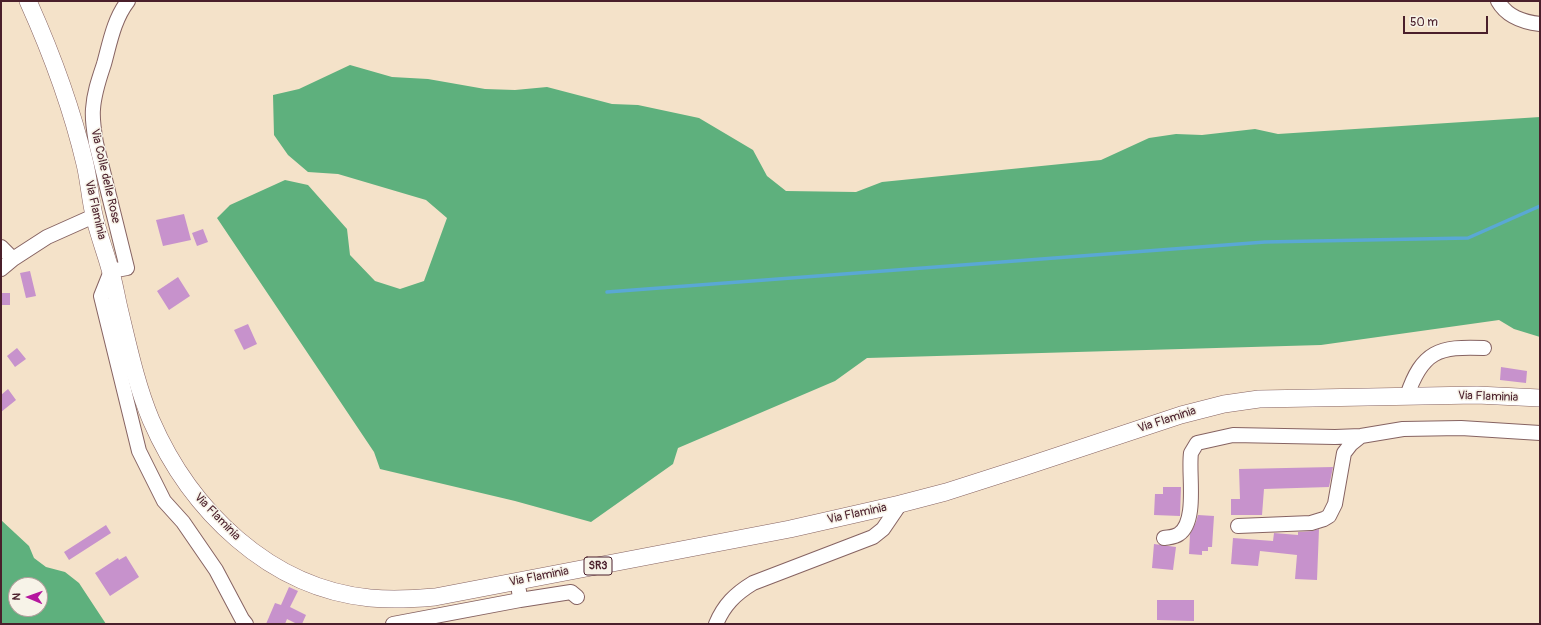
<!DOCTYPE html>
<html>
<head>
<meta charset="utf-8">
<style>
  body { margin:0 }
  #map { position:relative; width:1541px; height:625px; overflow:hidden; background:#f4e2c9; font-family:Pangolin,sans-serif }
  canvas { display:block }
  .frame { position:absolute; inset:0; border:2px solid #4a1f2b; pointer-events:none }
  .north { position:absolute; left:8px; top:577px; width:40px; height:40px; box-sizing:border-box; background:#f7f3e8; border:1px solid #b29e9c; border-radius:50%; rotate:272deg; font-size:11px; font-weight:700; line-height:16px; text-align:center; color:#4a1f2b }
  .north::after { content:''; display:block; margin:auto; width:14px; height:18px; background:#b5179e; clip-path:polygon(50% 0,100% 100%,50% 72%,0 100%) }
  .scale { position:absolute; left:1403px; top:16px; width:85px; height:18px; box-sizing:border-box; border:2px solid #4a1f2b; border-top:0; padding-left:5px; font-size:12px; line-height:14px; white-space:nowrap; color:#4a1f2b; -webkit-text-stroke:3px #f7f3e8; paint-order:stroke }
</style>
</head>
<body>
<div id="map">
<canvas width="1541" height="625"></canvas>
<div class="frame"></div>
<div class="north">N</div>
<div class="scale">50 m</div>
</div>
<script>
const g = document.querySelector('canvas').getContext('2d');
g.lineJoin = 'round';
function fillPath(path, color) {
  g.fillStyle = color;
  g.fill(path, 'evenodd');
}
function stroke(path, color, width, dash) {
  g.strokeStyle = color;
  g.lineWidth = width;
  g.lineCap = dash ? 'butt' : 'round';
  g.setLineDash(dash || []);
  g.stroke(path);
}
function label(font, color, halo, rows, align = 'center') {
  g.font = font + ' Pangolin,sans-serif';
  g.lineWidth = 3;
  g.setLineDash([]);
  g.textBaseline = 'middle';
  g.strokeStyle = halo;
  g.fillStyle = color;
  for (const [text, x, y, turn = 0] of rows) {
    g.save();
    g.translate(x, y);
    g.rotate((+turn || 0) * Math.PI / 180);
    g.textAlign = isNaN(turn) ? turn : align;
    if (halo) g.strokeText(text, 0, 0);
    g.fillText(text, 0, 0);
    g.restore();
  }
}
fillPath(new Path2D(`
  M350,65L392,77L428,79L485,89L515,90L547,87L612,104L638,105L699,118L753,150L767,176L786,191L856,192L882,182L1101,160L1149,138L1176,134L1202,135L1255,129L1278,134L1540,117V337L1514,329L1499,320L1321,345L867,358L835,381L678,448L673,464L591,522L515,501L380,469L374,452L217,218L230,205L285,180L308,185L347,229L350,255L375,281L400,289L424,281L447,218L426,200L338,174L308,172L288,155L274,135L273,95L299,89Z
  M1,520L29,546L34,558L46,567L65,572L79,583L106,624H1ZM16,585H40V609H16Z`), '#5eb07d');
stroke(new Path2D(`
  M607,292L1265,242L1468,238L1540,206`), '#5aa8d4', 3.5);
fillPath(new Path2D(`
  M184,214L191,240L163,246L156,220Z
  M203,229L208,242L197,246L192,233Z
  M30,271L36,296L26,298L20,273Z
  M178,277L190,296L169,310L157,291Z
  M2,293H10V305H2Z
  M248,324L257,344L244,350L234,330Z
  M17,348L26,359L15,367L7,356Z
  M1501,367L1527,371L1526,383L1500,380Z
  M8,389L16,400L1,412V395Z
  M1333,467L1329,487L1264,489L1262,515H1231V499H1240L1239,469Z
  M1163,487H1181L1180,516L1154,515L1155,494H1163Z
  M1198,515L1214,516L1212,547H1208V551H1202V555L1189,554L1190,534L1196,522Z
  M106,525L111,533L69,560L64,552Z
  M1319,529L1317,580L1295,579L1297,555L1260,551L1258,566L1231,564L1233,538L1273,541L1274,533L1298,535V532L1312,531Z
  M1154,544L1176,547L1173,570L1152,568Z
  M126,556L139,577L110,596L95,573L118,558L119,560Z
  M289,587L298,591L290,607L306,615L302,624H297L287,619L285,624H266L275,603L281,605Z
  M1157,600H1194V621L1157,620Z`), '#c792cc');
const minor = new Path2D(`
  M128,1C114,19 110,42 104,64C99,79 94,93 93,109C92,120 94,131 96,143L127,268L111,271L101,296L139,451L164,501L183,522L216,570L242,619L246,624
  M1498,1C1507,17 1523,22 1540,24
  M1,247L13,259
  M1,269L13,259L47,237L94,216
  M1407,396C1422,351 1439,346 1484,348
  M1238,526L1311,523L1324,519L1329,516L1335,504L1344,453L1351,444L1361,436
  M1164,538C1170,537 1175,537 1179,534C1198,521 1188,473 1191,453L1197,443L1233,435L1335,437L1361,436L1403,429L1461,428L1540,433
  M519,591L520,600L571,592L577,597
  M393,624L520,600
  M716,624C724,605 735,594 753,583L873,537L883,529L900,504`);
const major = new Path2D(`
  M28,1C51,52 72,109 85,164C89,181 90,198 94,215C98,233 105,251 110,269C114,282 116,295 119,308C128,345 136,384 151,420C190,510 269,588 370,598C392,600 413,599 435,597L790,529L900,504L946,492L1021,468L1181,415L1224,404L1259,399L1477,395L1540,398`);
stroke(minor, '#866362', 16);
stroke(major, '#866362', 18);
stroke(minor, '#fff', 14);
stroke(major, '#fff', 17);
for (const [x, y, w] of [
  [598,566,28]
]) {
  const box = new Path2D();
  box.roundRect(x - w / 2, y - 9, w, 18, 3);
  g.fillStyle = '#f7f3e8';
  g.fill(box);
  stroke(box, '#4a1f2b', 1);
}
label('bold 11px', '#4a1f2b', null, [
  ["SR3",598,566]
]);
label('12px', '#4a1f2b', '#f7f3e8', [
  ["Via Colle delle Rose",105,176,77],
  ["Via Flaminia",95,210,77],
  ["Via Flaminia",1488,397,2],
  ["Via Flaminia",1167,420,-18],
  ["Via Flaminia",857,514,-12],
  ["Via Flaminia",217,517,46],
  ["Via Flaminia",539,577,-11]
]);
</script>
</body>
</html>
